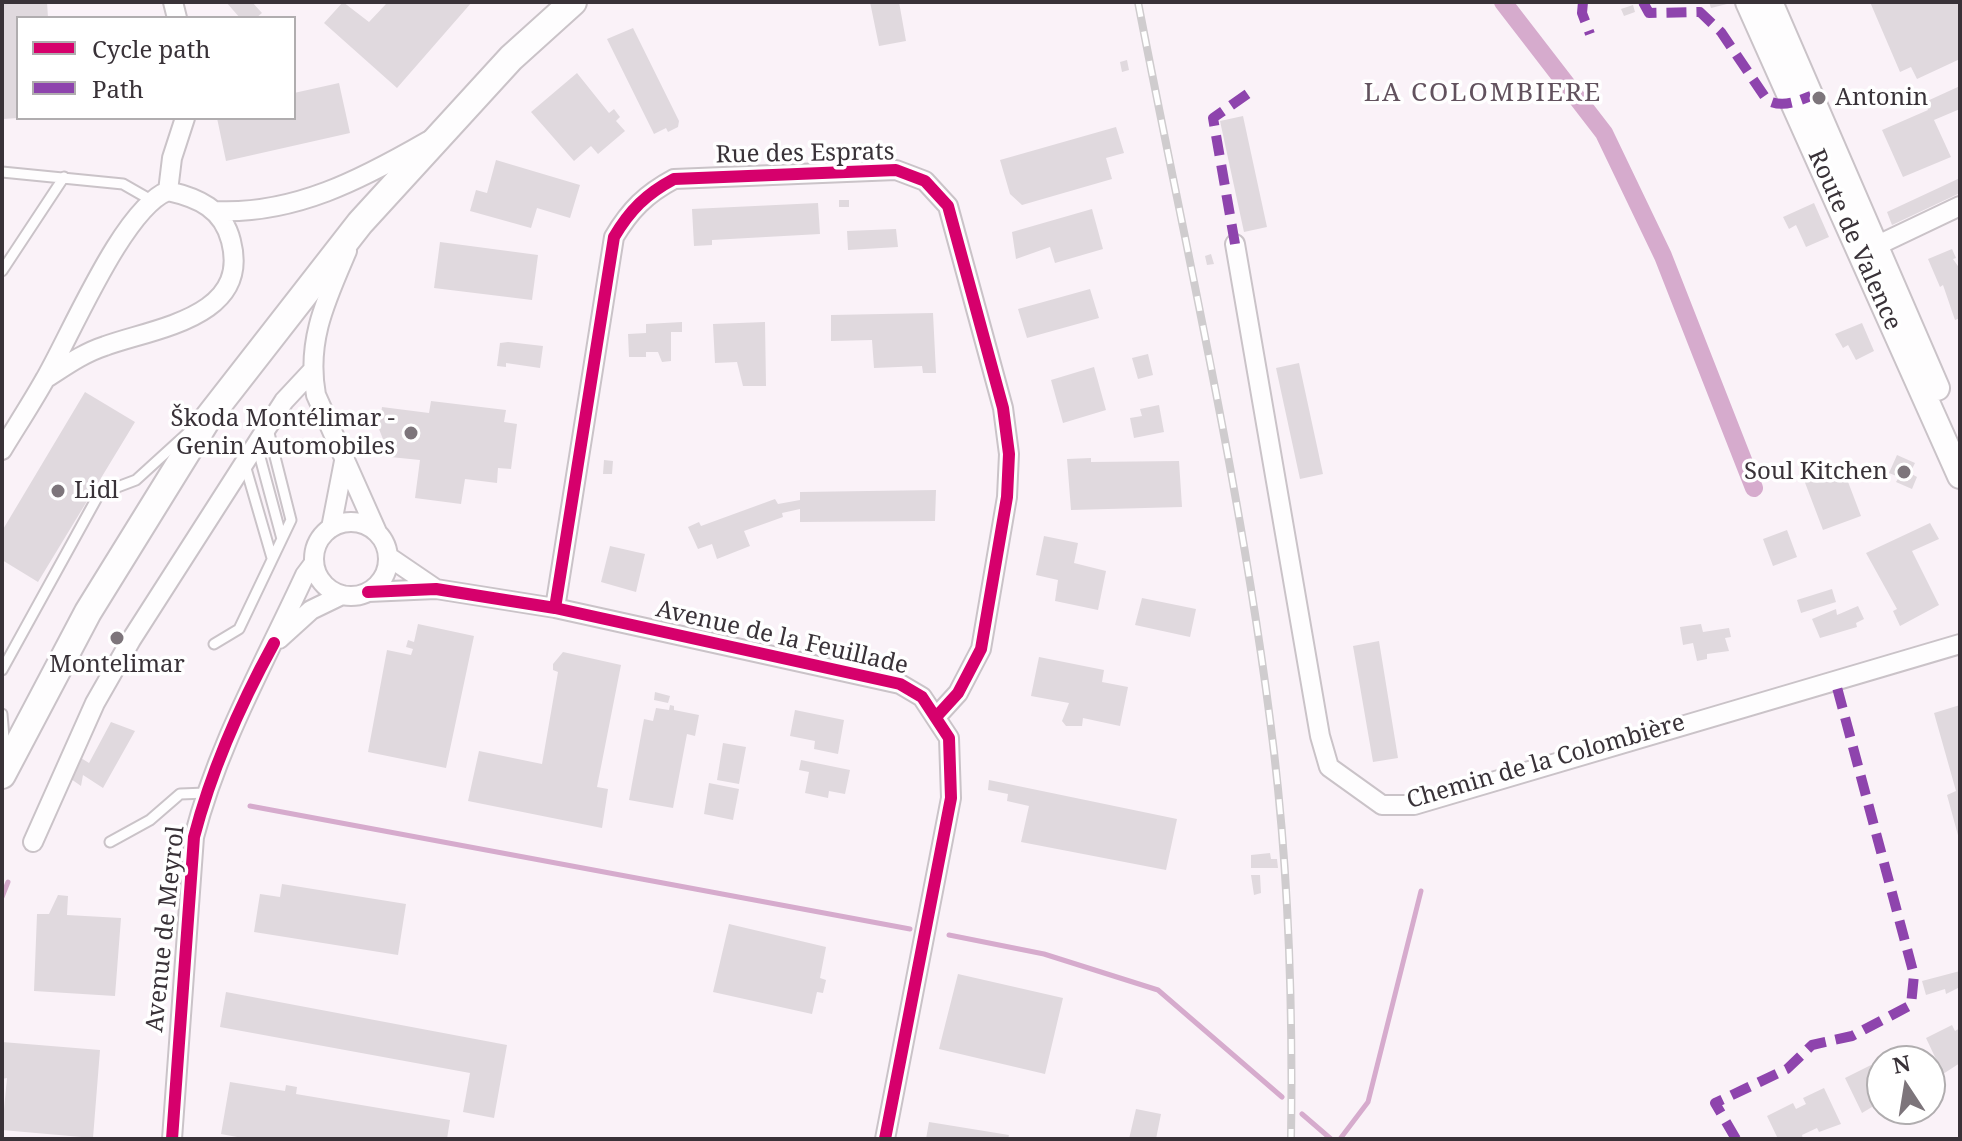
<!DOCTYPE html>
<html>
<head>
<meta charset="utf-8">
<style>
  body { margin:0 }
  #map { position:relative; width:1962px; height:1141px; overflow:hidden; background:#faf2f8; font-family:"Noto Serif",serif }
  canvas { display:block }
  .frame { position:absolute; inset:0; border:4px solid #393238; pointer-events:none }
  .legend { position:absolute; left:16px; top:16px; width:280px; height:104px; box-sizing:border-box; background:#fff; border:2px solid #b0adaf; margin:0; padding:10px 14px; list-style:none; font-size:24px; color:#393238 }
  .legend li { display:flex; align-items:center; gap:16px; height:40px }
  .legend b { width:40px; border:2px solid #b0adaf }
  .north { position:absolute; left:1866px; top:1045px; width:80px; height:80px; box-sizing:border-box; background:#fff; border:2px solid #b0adaf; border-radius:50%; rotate:348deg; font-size:22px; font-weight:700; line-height:32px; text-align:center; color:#393238 }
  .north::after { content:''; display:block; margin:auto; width:28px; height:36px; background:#7d757b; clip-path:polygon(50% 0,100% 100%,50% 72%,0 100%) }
</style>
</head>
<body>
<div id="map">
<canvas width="1962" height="1141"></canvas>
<div class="frame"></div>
<ul class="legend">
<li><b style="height:10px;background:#d6006c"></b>Cycle path</li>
<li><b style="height:10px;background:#8e44ad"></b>Path</li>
</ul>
<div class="north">N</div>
</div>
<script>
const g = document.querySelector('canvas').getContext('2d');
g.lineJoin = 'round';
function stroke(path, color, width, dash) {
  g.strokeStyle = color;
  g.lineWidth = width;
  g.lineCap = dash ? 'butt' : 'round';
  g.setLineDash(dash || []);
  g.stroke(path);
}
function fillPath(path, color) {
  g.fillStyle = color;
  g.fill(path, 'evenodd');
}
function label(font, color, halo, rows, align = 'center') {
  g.font = font + ' "Noto Serif",serif';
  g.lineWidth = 7;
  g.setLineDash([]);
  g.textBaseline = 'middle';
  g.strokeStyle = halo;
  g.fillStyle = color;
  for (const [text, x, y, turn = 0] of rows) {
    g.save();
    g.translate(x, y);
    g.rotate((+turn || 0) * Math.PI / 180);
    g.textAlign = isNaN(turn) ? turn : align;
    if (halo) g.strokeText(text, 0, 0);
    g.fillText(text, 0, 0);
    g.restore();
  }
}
stroke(new Path2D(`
  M250,806L910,929
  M2,897L8,882
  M949,935L1044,954L1158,990L1282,1097
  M1302,1114L1331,1139
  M1340,1139L1368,1102L1421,891`), '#d6abcd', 5);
stroke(new Path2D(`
  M1503,2L1604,133L1663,256L1754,488`), '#d6abcd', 18);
fillPath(new Path2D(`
  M2,2H47L48,18H18V118L3,119Z
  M226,2H252L262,13L256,18H240Z
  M343,2L369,22L386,4L384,2H472L397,88L324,23Z
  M870,2H899L906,41L879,46Z
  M1709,2H1731V3L1711,8Z
  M1870,2H1960V59L1917,79L1911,67L1900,72Z
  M1633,5L1635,12L1624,16L1621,9Z
  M633,28L679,121L678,127L668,132L666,128L654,134L607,39Z
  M1127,60L1129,70L1122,72L1120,62Z
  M577,73L609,113L614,109L620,117L616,121L625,131L598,154L591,146L574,161L531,112Z
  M339,83L350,133L226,161L217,118H294V93Z
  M1960,86V109L1934,120L1951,157L1903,177L1882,130L1928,110L1925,102Z
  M1243,116L1267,227L1244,232L1220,121Z
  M1116,127L1124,153L1106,158L1112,179L1022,205L1010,194L1000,160Z
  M496,160L580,185L570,218L537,208L531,228L470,211L476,190L487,193Z
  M1960,178V193L1892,225L1887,212Z
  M839,200H849V207H839Z
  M818,203L820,234L712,240V245L694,246L692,209Z
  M1814,203L1829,237L1806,247L1796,225L1789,229L1783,217Z
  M1092,209L1103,249L1055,263L1050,247L1016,259L1012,232Z
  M896,229L898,247L848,250L847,231Z
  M440,242L538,255L532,300L434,288Z
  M1952,249L1956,258L1953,259L1960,269V318L1955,320L1943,285L1940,287L1928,259Z
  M1211,254L1214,264L1207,265L1205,256Z
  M1090,289L1099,318L1027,338L1018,309Z
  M933,313L936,373H923L922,366L874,368L872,340L831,341V315Z
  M682,322V332H671V361L662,362L658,352H646V357H629L628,334L646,333V324Z
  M765,322L766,386H743L737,362L715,363L713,324Z
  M1862,323L1874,351L1856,360L1848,345L1843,348L1835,334Z
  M508,342L543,346L540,368L506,363V367L497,366L500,343Z
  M1148,354L1153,375L1138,379L1132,358Z
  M1299,363L1323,474L1300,479L1276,368Z
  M1094,367L1106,410L1063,423L1051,380Z
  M85,392L135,422L38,582L2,560V531Z
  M431,401L506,410L504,422L517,424L511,469L498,468L497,483L465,479L461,504L415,498L420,460L390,457L379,429L382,407L429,413Z
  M1159,405L1164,432L1134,438L1130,418L1142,416L1140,409Z
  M1897,455L1915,463L1910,473L1917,477L1912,489L1896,482L1899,477L1889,473Z
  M1091,458V462L1179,461L1182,507L1071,510L1067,459Z
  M604,460L613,461L612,474H603Z
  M1842,466L1861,516L1823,530L1804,480Z
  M936,490L935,521L800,522V509L782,513L783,517L744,531L750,546L717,559L712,544L698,549L688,527L699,522L701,526L775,499L778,504L800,500V492Z
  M1930,523L1939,539L1912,551L1939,605L1900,626L1893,611L1897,609L1866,553Z
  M1787,530L1797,557L1773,566L1763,539Z
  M1044,536L1078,543L1074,563L1106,571L1098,610L1055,601L1058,580L1036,575Z
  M610,546L645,554L636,592L601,582Z
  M1832,589L1836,602L1801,613L1797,600Z
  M1142,598L1196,609L1190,637L1135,625Z
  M1858,606L1864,619L1856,623L1857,627L1820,638L1812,619L1836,609L1837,615Z
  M418,624L474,636L446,768L368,752L387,650L411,655L413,649L406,647L408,640L414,642Z
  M1701,624L1703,632L1729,628L1731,637L1725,638L1729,651L1707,654V659L1697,661L1693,643L1683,645L1680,627Z
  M1379,641L1398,758L1373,762L1353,646Z
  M563,652L621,665L597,787L608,789L602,828L468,801L479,751L542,764L558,672L553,670V664Z
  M1039,657L1104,670L1102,682L1128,687L1120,726L1083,718L1082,726H1066L1062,721L1069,703L1031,696Z
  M655,692L670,696L668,703L654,700Z
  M670,705L674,706V710L699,715L695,736L687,734L673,808L629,800L644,719L653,721L656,708L669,710Z
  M1960,705V839H1959L1947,795L1956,791L1934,713Z
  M795,710L844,720L838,754L814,749L815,741L790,736Z
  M111,722L135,731L103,788L83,775L81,786L61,772L73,753L89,763Z
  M723,743L746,747L739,784L717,780Z
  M801,760L850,770L845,794L829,791L828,798L805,793L809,772L799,770Z
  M989,780L1177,819L1166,870L1021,842L1029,806L1007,801L1008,794L988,790Z
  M709,783L739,789L733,820L704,814Z
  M1270,853L1271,859H1277L1278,868H1251V855Z
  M1251,875H1260L1261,893L1254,895Z
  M282,884L406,904L398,955L254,932L260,894L280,897Z
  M58,895L68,896L67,915L121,918L115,996L34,991L37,914H49Z
  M729,924L826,947L820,978L826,980L823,993L817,992L812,1014L713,992Z
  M1960,971V987L1946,994L1945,989L1926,995L1922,981Z
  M958,974L1063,998L1045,1074L939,1049Z
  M226,992L507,1045L494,1118L463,1112L470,1073L220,1027Z
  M1952,1025L1955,1031L1960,1028V1063L1943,1074L1926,1038Z
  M2,1042L100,1050L93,1138L2,1130L7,1078L2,1079Z
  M1902,1050L1907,1061H1879Z
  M1871,1065L1874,1071L1882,1067V1101L1862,1113L1845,1078Z
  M230,1082L285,1091L286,1085L297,1087L296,1094L450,1120L447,1139H248L221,1134Z
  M1824,1088L1841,1124L1819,1132L1817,1128L1802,1135L1803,1139H1778L1767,1116L1793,1103L1796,1109L1806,1104L1803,1098Z
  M1136,1109L1161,1114L1156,1139H1129Z
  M929,1122L1009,1135L1008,1139H926Z`), '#e0d9de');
const service = new Path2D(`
  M2,172L123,184L151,200
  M2,271L64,177
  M257,446L282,539
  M245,465L272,558
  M214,644L239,629L291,520L268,429
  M2,670L99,494L136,480L192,429
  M2,714L5,750
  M110,842L150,820L180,794L206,793`);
const minor = new Path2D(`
  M173,2L177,18
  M168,191L172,158L185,118
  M215,211C294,215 362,179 428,141
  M1235,244L1320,736L1329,767L1382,805H1414L1960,644
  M1878,245L1960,206
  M347,251C326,300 306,341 316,395L377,532
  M45,379C64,367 83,353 105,346C154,328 251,318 231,241C223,209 199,198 168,191
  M2,450C16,427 31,404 44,381C70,337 123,208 168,191
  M314 559a37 37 0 1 1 74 0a37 37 0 1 1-74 0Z
  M331,528L345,456
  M389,557L436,589
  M368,592L436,589L555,608L900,684L922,697L949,738L951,798L885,1139
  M555,608L614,237C630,210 646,194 674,179L896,170L925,181L948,206L1003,408L1009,454L1007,497L981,649L958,693L937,716
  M279,639L311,610L342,595
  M33,842L95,703L131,640L284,401L312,371
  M172,1139L194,837C218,744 265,662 305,575L314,563`);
const secondary = new Path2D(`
  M1748,2L1960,476
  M1770,2L1937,388`);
const primary = new Path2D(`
  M2,775L88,612L208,418L360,223L511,58L573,2`);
stroke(service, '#cac3c8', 13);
stroke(minor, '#cac3c8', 22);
stroke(secondary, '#cac3c8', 28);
stroke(primary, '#cac3c8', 30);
stroke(service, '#fefdfe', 9);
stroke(minor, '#fefdfe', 18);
stroke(secondary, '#fefdfe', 24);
stroke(primary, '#fefdfe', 26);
const rail = new Path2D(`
  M1138,2C1186,252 1244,499 1274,752C1289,880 1293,1011 1291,1139`);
stroke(rail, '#cfccce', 8);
stroke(rail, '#fff', 5, [15]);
stroke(new Path2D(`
  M1583,2L1582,13L1590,34
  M1643,2L1649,13L1700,12L1721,32L1767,100C1782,108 1795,102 1811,96
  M1235,244L1213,118L1253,90
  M1736,1139L1715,1103L1787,1069L1812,1045L1852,1036L1911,1005L1914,975L1835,680`), '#8e44ad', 10, [20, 10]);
stroke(new Path2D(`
  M368,592L436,589L555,608L900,684L922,697L949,738L951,798L885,1139
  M555,608L614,237C630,210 646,194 674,179L896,170L925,181L948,206L1003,408L1009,454L1007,497L981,649L958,693L937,716
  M172,1139L194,837C212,768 240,705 274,643`), '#d6006c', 12);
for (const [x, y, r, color] of [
  [1819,98,8,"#7d757b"],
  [411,433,8,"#7d757b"],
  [1904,472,8,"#7d757b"],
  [58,491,8,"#7d757b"],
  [117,638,8,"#7d757b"]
]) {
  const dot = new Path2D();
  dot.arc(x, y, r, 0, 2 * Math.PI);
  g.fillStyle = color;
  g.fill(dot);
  stroke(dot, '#fff', 3);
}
label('24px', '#393238', '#fff', [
  ["Antonin",1835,98],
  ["Škoda Montélimar -",395,419,"right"],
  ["Genin Automobiles",395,447,"right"],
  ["Soul Kitchen",1888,472,"right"],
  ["Lidl",74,491],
  ["Montelimar",117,665,"center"]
], 'left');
label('24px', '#393238', '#fff', [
  ["Rue des Esprats",805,154,-1],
  ["Route de Valence",1854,240,66],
  ["Avenue de la Feuillade",782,638,13],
  ["Chemin de la Colombière",1546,762,-16],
  ["Avenue de Meyrol",166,929,-84]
]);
g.letterSpacing = '2px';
label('26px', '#62525e', '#fff', [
  ["LA COLOMBIERE",1483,94]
]);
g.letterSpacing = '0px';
</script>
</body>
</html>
